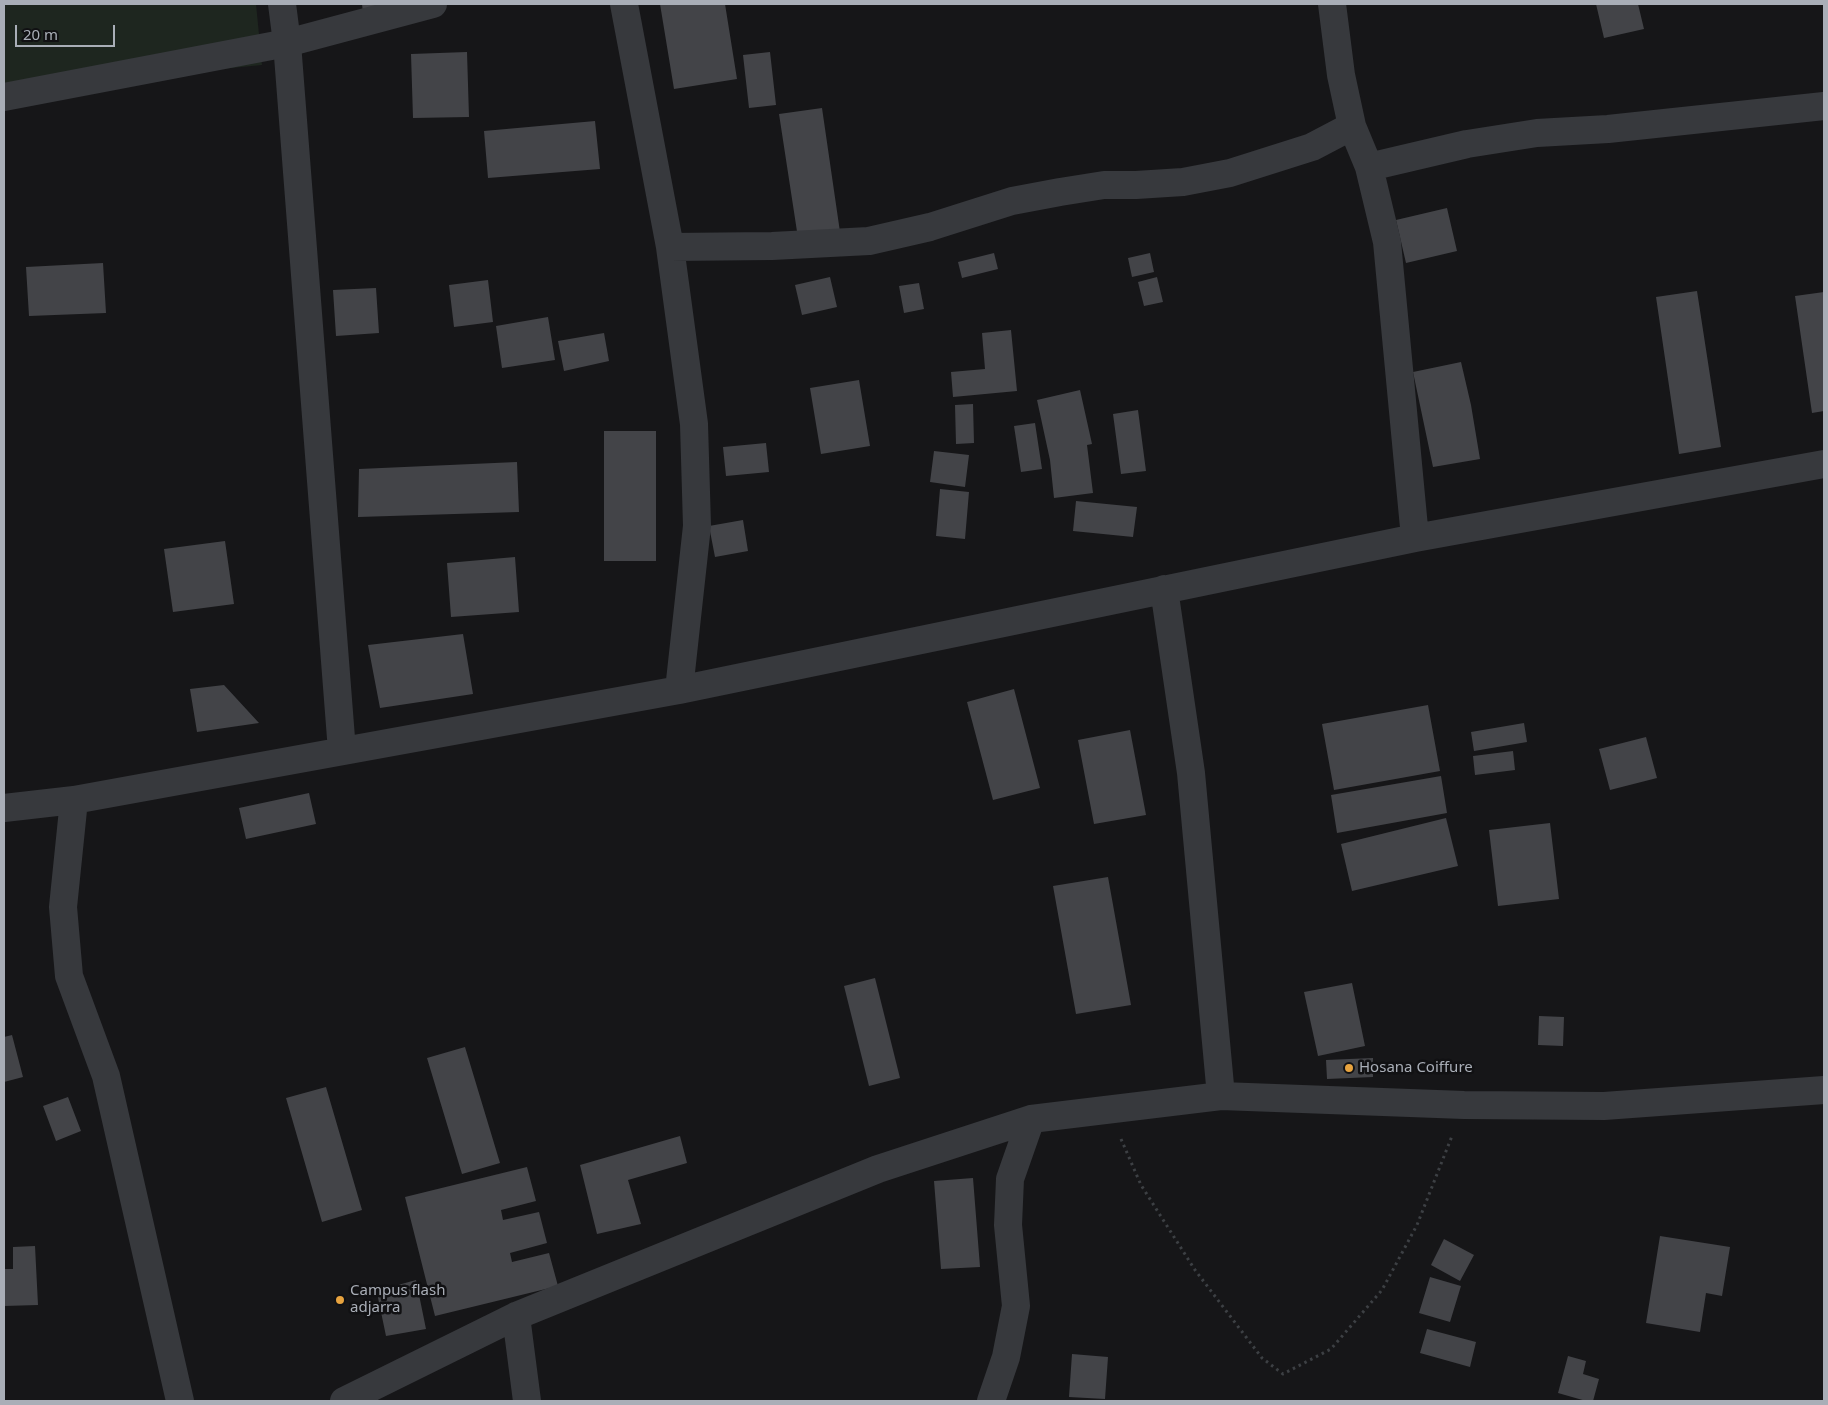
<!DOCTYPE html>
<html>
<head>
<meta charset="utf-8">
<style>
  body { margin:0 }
  #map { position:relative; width:1828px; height:1405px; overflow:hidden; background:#161618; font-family:"Noto Sans",sans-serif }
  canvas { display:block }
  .frame { position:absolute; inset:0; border:5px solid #a9aeb7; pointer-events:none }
  .scale { position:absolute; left:15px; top:25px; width:100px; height:22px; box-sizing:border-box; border:2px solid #a9aeb7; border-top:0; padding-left:6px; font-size:15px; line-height:18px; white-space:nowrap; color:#a9aeb7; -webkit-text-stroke:4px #111113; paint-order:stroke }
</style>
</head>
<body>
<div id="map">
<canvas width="1828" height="1405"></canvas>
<div class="frame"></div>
<div class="scale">20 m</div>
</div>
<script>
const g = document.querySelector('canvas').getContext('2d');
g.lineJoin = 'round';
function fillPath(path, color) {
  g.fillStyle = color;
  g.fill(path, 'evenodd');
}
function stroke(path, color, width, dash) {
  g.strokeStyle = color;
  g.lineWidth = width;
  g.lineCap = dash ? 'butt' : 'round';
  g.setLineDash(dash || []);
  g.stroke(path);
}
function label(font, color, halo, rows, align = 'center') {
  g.font = font + ' "Noto Sans",sans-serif';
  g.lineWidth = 5;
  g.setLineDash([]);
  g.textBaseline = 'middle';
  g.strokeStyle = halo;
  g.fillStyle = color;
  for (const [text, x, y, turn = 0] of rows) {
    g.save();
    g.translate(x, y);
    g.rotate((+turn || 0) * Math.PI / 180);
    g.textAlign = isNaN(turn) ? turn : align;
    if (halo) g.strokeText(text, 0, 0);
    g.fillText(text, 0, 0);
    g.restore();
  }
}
fillPath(new Path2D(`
  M4,4H256L262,65L4,90Z`), '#1e261f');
fillPath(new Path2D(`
  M362,4H401L363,13Z
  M660,4H725L737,79L674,89Z
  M1596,4H1638L1644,29L1604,38Z
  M467,52L469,117L413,118L411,54Z
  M770,52L776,105L749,108L743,55Z
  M822,108L840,232L798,238L779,114Z
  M595,121L600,169L488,178L484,131Z
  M1447,208L1457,251L1406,263L1396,220Z
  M994,253L998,269L962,278L958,262Z
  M1150,253L1154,272L1132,277L1128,258Z
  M103,263L106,313L29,316L26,267Z
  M830,277L837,307L802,315L795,285Z
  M1157,277L1163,302L1144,306L1138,282Z
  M488,280L493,322L454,327L449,285Z
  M919,283L924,309L904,313L899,286Z
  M376,288L379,333L336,336L333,290Z
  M1697,291L1721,447L1679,454L1656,297Z
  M1824,292V411L1812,413L1795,296Z
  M548,317L555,360L502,368L496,326Z
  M1011,330L1017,391L953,397L951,372L985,369L982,333Z
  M604,333L609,361L564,371L558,341Z
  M1461,362L1471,405L1480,459L1433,467L1413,372Z
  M859,380L870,446L821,454L810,388Z
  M1080,390L1092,444L1087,445L1093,493L1054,498L1050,460L1037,400Z
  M973,404L974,443L956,444L955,405Z
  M1138,410L1146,471L1121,474L1113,414Z
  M1035,423L1042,469L1021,472L1014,426Z
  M604,431H656V561H604Z
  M766,443L769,472L726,476L723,447Z
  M934,451L969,455L965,487L930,482Z
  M517,462L519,512L358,517L359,469Z
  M940,489L969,492L965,539L936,536Z
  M1076,501L1137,507L1133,537L1073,531Z
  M743,520L748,551L715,557L709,526Z
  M225,541L234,604L173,612L164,549Z
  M515,557L519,612L451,617L447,563Z
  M463,634L473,694L380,708L368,645Z
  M224,685L259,723L197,732L190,689Z
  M1014,689L1040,788L993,800L967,702Z
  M1428,705L1440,771L1334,790L1322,724Z
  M1524,723L1527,742L1474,751L1471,732Z
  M1130,730L1146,815L1094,824L1078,740Z
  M1646,737L1657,778L1610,790L1599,749Z
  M1513,751L1515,770L1475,775L1473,756Z
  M1441,776L1447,813L1337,833L1331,795Z
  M309,793L316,824L246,839L239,808Z
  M1446,818L1458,866L1352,891L1341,844Z
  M1550,823L1559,899L1498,906L1489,830Z
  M1108,877L1131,1005L1076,1014L1053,886Z
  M875,978L900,1078L869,1086L844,986Z
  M1352,983L1365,1046L1318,1056L1304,992Z
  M1539,1016L1564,1017L1563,1046L1538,1045Z
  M12,1035L23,1077L4,1082V1037Z
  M465,1047L500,1163L462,1174L427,1058Z
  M1373,1058V1077L1327,1079L1326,1060Z
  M326,1087L362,1210L322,1222L286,1098Z
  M68,1097L81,1131L56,1141L43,1106Z
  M680,1136L687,1163L628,1180L641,1224L597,1234L580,1165Z
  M527,1167L536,1201L501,1210L503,1220L539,1212L547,1243L510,1253L512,1262L549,1253L558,1286L435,1316L405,1197Z
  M973,1178L980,1267L941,1269L934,1181Z
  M1660,1236L1730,1247L1722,1296L1706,1293L1700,1332L1646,1323Z
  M1444,1239L1474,1255L1460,1281L1431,1265Z
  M35,1246L38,1305L4,1306V1269H13V1247Z
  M1430,1277L1461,1286L1450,1322L1419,1313Z
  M416,1280L426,1329L386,1336L376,1288L398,1285Z
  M1427,1329L1476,1342L1470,1367L1420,1353Z
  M1072,1354L1108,1357L1105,1399L1069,1397Z
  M1568,1356L1586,1361L1583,1374L1599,1379L1593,1401H1586L1558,1393Z`), '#434448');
stroke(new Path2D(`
  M1121,1139L1141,1185L1195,1270L1262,1358L1283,1374L1331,1349L1382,1290L1417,1225L1452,1136`), '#3d4044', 3, [2.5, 4]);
stroke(new Path2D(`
  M282,4L287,43L342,751
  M624,4L670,247L694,424L697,526L679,690
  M1332,4L1341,75L1352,126L1369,167L1387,242L1415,538
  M4,97L287,43L433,4
  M1369,167L1467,144L1537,133L1608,129L1824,106
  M670,247L772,246L869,241L930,227L1012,201L1060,192L1104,185H1136L1183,182L1230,173L1312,147L1352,126
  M1164,589L1191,773L1221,1096
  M74,800L63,907L69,976L106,1076L180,1401
  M4,808L74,800L679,690L1415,538L1824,464
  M516,1316L527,1401
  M344,1401L516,1316L878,1169L1031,1119L1221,1096L1464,1105L1604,1106L1824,1090
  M991,1401L1006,1357L1016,1306L1008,1225L1010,1179L1031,1119`), '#37393d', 28);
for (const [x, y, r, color] of [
  [1349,1068,5,"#e7a33f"],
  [340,1300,5,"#e7a33f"]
]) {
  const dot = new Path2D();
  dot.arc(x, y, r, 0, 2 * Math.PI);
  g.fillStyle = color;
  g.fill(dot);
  stroke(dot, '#111113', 2);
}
label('15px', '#a9aeb7', '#111113', [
  ["Hosana Coiffure",1359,1068],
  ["Campus flash",350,1291],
  ["adjarra",350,1308]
], 'left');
</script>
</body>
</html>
